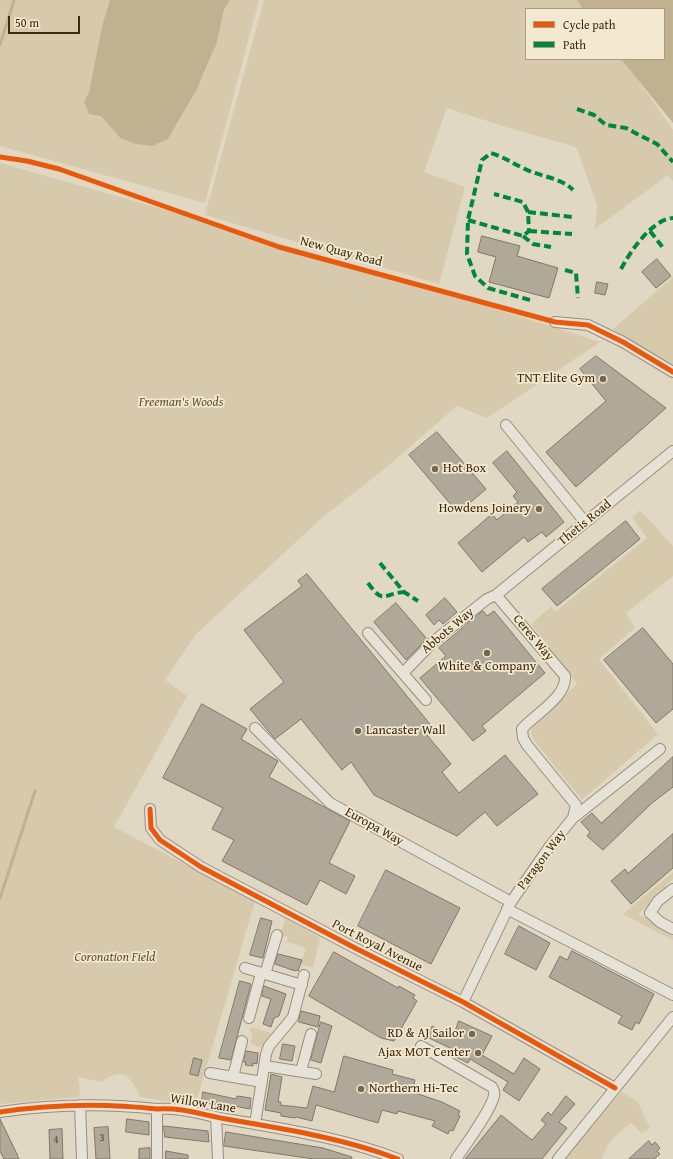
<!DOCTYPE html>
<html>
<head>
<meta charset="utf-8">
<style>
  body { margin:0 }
  #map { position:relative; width:673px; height:1159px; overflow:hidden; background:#e0d8c3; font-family:"Gentium Book Plus",serif }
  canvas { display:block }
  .legend { position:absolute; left:525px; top:8px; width:140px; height:52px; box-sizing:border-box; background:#f3e9d0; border:1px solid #ab9c82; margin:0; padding:5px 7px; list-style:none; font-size:12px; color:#40290c }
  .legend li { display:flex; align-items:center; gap:8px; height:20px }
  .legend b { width:20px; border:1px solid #ab9c82 }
  .scale { position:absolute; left:8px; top:16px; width:72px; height:18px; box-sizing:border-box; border:2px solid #40290c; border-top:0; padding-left:5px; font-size:12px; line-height:14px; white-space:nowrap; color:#40290c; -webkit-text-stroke:3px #f3e9d0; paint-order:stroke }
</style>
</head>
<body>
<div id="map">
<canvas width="673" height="1159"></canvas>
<ul class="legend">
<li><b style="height:5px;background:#e8590c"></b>Cycle path</li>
<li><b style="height:5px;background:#00873e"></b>Path</li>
</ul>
<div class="scale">50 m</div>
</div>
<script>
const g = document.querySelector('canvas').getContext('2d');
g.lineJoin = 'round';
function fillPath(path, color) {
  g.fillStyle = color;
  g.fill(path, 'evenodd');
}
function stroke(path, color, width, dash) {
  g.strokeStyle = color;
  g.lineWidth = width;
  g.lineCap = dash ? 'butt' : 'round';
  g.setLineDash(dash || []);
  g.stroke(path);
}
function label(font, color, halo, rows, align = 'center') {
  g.font = font + ' "Gentium Book Plus",serif';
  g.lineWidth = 3.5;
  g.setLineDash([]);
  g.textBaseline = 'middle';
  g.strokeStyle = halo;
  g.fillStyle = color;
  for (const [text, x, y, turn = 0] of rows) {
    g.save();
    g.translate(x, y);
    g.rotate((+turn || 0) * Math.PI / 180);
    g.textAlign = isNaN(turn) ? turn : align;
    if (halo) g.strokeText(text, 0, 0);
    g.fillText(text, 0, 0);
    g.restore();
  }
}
fillPath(new Path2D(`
  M0,0H110L102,26L89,92L84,102L89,114L101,116L120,138L168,139C187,109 204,77 216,43C222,28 221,14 230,0H259L205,203L0,146Z
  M264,0H579L586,9H526V59H623L673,130V181L668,175L595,229L597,205L577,149L573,146L512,129L447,108L424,172L465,187L439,284L205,215Z
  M0,163L205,221L440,291L600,342L487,418L457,406L383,470L323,517L196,634L165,680L187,696L114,827L255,901L195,1106L140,1097C130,1075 124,1067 101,1082L78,1077L80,1088L79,1097L0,1104Z
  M673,277V368L613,329Z
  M640,510L673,546V576L626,613L635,628L599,659L658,734L582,800L533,739L531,731L534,724L577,684L531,624L551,607L555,612L647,538L632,517Z
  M673,872V879L666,885L668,889L638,914L672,933L673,940L623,914Z
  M285,918L320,938L313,968L300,964L306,948L287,942L288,937L281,934Z
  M251,1027L271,1033L261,1048L250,1043L253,1033L250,1032Z
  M621,1092L638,1102L650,1128L642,1133L631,1123C618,1133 606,1143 602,1159H564Z`), '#d7caac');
fillPath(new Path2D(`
  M110,0H230L224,10L217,42L196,91L168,139L152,146L136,144L120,138L101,116L89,114L84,102L89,92L102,26Z
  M577,0H673V123L621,59H664V9H583Z`), '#c0b191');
stroke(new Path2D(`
  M0,45L14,0
  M0,898L35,791`), '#c0b191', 3);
const building = new Path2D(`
  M482,236L520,246L517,256L558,268L549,298L489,282L496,257L478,252Z
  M657,259L671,276L656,288L642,272Z
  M597,282L608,284L605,295L595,293Z
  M596,356L666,408L576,487L546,452L606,401L580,369Z
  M437,432L486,489L458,513L409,455Z
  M507,451L564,522L546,537L542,532L528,542L524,537L482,572L458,543L492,514L497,520L518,502L513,496L517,492L493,463Z
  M626,521L640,539L557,606L542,589Z
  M307,574L434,729L427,735L451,764L442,772L459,793L505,755L538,794L497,826L485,812L457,836L374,795L351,762L342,770L301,719L275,739L250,709L284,682L244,630L302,586L298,581Z
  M445,598L457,612L443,624L439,620L434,625L426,615Z
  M396,603L427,639L406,660L374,622Z
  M483,611L487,616L494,611L545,673L482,726L486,731L473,741L420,678L446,656L439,648Z
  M643,628L673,664V709L656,723L604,660Z
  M202,704L247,729L241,739L278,761L269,777L350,821L329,863L355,876L346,894L320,880L307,905L222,861L234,840L212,829L223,808L163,778Z
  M673,757V787L652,803L603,850L587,836L590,832L581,822L592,813L601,823Z
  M673,834V868L631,904L611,881L625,869L628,873Z
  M386,870L460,908L431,964L358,926Z
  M261,918L272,921L263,958L250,955Z
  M519,926L550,943L536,970L505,954Z
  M572,951L654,994L639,1024L636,1022L632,1030L618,1023L622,1016L549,977L560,956L567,960Z
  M334,952L398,988L399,986L415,995L413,998L417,1001L394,1041L381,1038L309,996Z
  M278,954L302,960L298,971L296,970L295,971L275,964Z
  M240,981L251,984L231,1060L219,1058Z
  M264,986L286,994L279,1016L274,1018L271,1027L263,1024L271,999L262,996Z
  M301,1011L320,1016L318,1027L299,1022Z
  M459,1021L492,1036L482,1055L514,1074L524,1058L540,1069L519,1101L503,1090L508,1082L470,1059L468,1063L454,1056L456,1051L427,1037L432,1026L453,1036Z
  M321,1022L332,1026L321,1063L311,1060Z
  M283,1044L295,1046L292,1061L280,1059Z
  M246,1051L258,1053L257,1064L253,1063V1066L245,1065L246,1062H244Z
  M344,1056L393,1070L392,1074L415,1080L412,1092L442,1102L460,1111L458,1115L460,1116L453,1131L450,1130L448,1134L432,1126L435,1121L398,1111L397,1114L382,1110L378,1123L316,1105L312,1121L296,1117L295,1118L281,1116V1113L265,1110L271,1074L282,1077L278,1102H281L280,1105L307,1108L313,1086L334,1092Z
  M194,1058L202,1060L198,1076L190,1074Z
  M203,1092L236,1099L237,1096L251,1098L250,1109L234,1106L233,1109L202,1102Z
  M566,1096L575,1104L559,1122L567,1128L542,1159H465L501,1115L532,1140L546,1124L541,1120L548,1112L551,1115Z
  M0,1119L16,1152L19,1159H4L0,1151Z
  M127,1119L149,1122V1135L126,1132Z
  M164,1126L208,1131L209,1142L165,1137Z
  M108,1127L110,1159H96L94,1128Z
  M62,1129L63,1159H50L49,1130Z
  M226,1132L323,1148L352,1157L351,1159H314L224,1146Z
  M649,1141L652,1145L655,1142L660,1148L657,1151L660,1154L654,1159H629Z
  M150,1148V1159H139V1149Z
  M166,1151L188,1155V1159H166Z`);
fillPath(building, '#b0a999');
stroke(building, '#7f7768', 1);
const minor = new Path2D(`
  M555,322L588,325L623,342L673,372
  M506,425L585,522
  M496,595L565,676C567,697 535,714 522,729L523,738L527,745L576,805L573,818
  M368,633L426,700
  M404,672L434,641L487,599L496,595L673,451
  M255,728L330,803L511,902
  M150,809L151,828L160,840L201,867L355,948L463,1002L615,1088
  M673,889L658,901L650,913L660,922L673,929
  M507,909L673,995
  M245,968L302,985
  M265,974L277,935
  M463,1002L511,902L550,846L573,818L660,749
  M249,1018L261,973
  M421,1046L492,1087C494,1090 495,1092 494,1096C490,1112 466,1144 456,1159
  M265,1066L316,1074
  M301,1071L311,1034
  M210,1073L262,1082
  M233,1077L242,1041
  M80,1105L82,1159
  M0,1112C53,1104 104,1103 157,1109C181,1107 203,1115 226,1119C284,1129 343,1138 398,1159
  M216,1117L218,1159
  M255,1124L266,1054L269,1046L293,1017L304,975
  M157,1159V1109
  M558,1159L673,1017`);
stroke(minor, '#968e7f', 12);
stroke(minor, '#e7e2d7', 10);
stroke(new Path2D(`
  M577,109L594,115L606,125L626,128L641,136L657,144L673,162
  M528,212L572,217
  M468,220L523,236L529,231L528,212L523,202L494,194
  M529,231L572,234
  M650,231L664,249
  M523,236L533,244L551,247
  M621,269C630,252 652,219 673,218
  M565,270L576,273L578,298
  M530,300L488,288L475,276L467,254L468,220L482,160L491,153C504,157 512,163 525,169C541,177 560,177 573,190
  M380,563L404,592L418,601
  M368,583C384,605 382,594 404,592`), '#00873e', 4, [8, 4]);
stroke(new Path2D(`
  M0,157L27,161L59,169L279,247L555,322L588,325L623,342L673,372
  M150,809L151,828L160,840L201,867L355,948L463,1002L615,1088
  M0,1112C53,1104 104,1103 157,1109C181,1107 203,1115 226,1119C284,1129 343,1138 398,1159`), '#e8590c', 5);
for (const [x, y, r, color] of [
  [603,379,4,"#78664c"],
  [435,469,4,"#78664c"],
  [539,509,4,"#78664c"],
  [487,653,4,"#78664c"],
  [358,731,4,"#78664c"],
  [472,1034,4,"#78664c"],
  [478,1053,4,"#78664c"],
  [361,1089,4,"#78664c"]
]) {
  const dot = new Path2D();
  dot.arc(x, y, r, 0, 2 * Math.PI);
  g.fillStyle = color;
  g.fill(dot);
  stroke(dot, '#f3e9d0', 1.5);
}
label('11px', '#5c492f', null, [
  ["3",102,1138],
  ["4",56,1140]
]);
label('13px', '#40290c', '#f3e9d0', [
  ["New Quay Road",341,252,15],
  ["Thetis Road",585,523,-39],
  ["Abbots Way",448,631,-40],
  ["Ceres Way",533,638,50],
  ["Europa Way",374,827,29],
  ["Paragon Way",542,860,-53],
  ["Port Royal Avenue",377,946,27],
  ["Willow Lane",203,1104,9]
]);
label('13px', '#40290c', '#f3e9d0', [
  ["TNT Elite Gym",595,379],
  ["Hot Box",443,469,"left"],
  ["Howdens Joinery",531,509],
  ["White & Company",487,667,"center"],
  ["Lancaster Wall",366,731,"left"],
  ["RD & AJ Sailor",464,1034],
  ["Ajax MOT Center",470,1053],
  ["Northern Hi-Tec",369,1089,"left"]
], 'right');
label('italic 13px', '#644e2f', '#f3e9d0', [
  ["Freeman's Woods",181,403],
  ["Coronation Field",115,958]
]);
</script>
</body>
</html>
